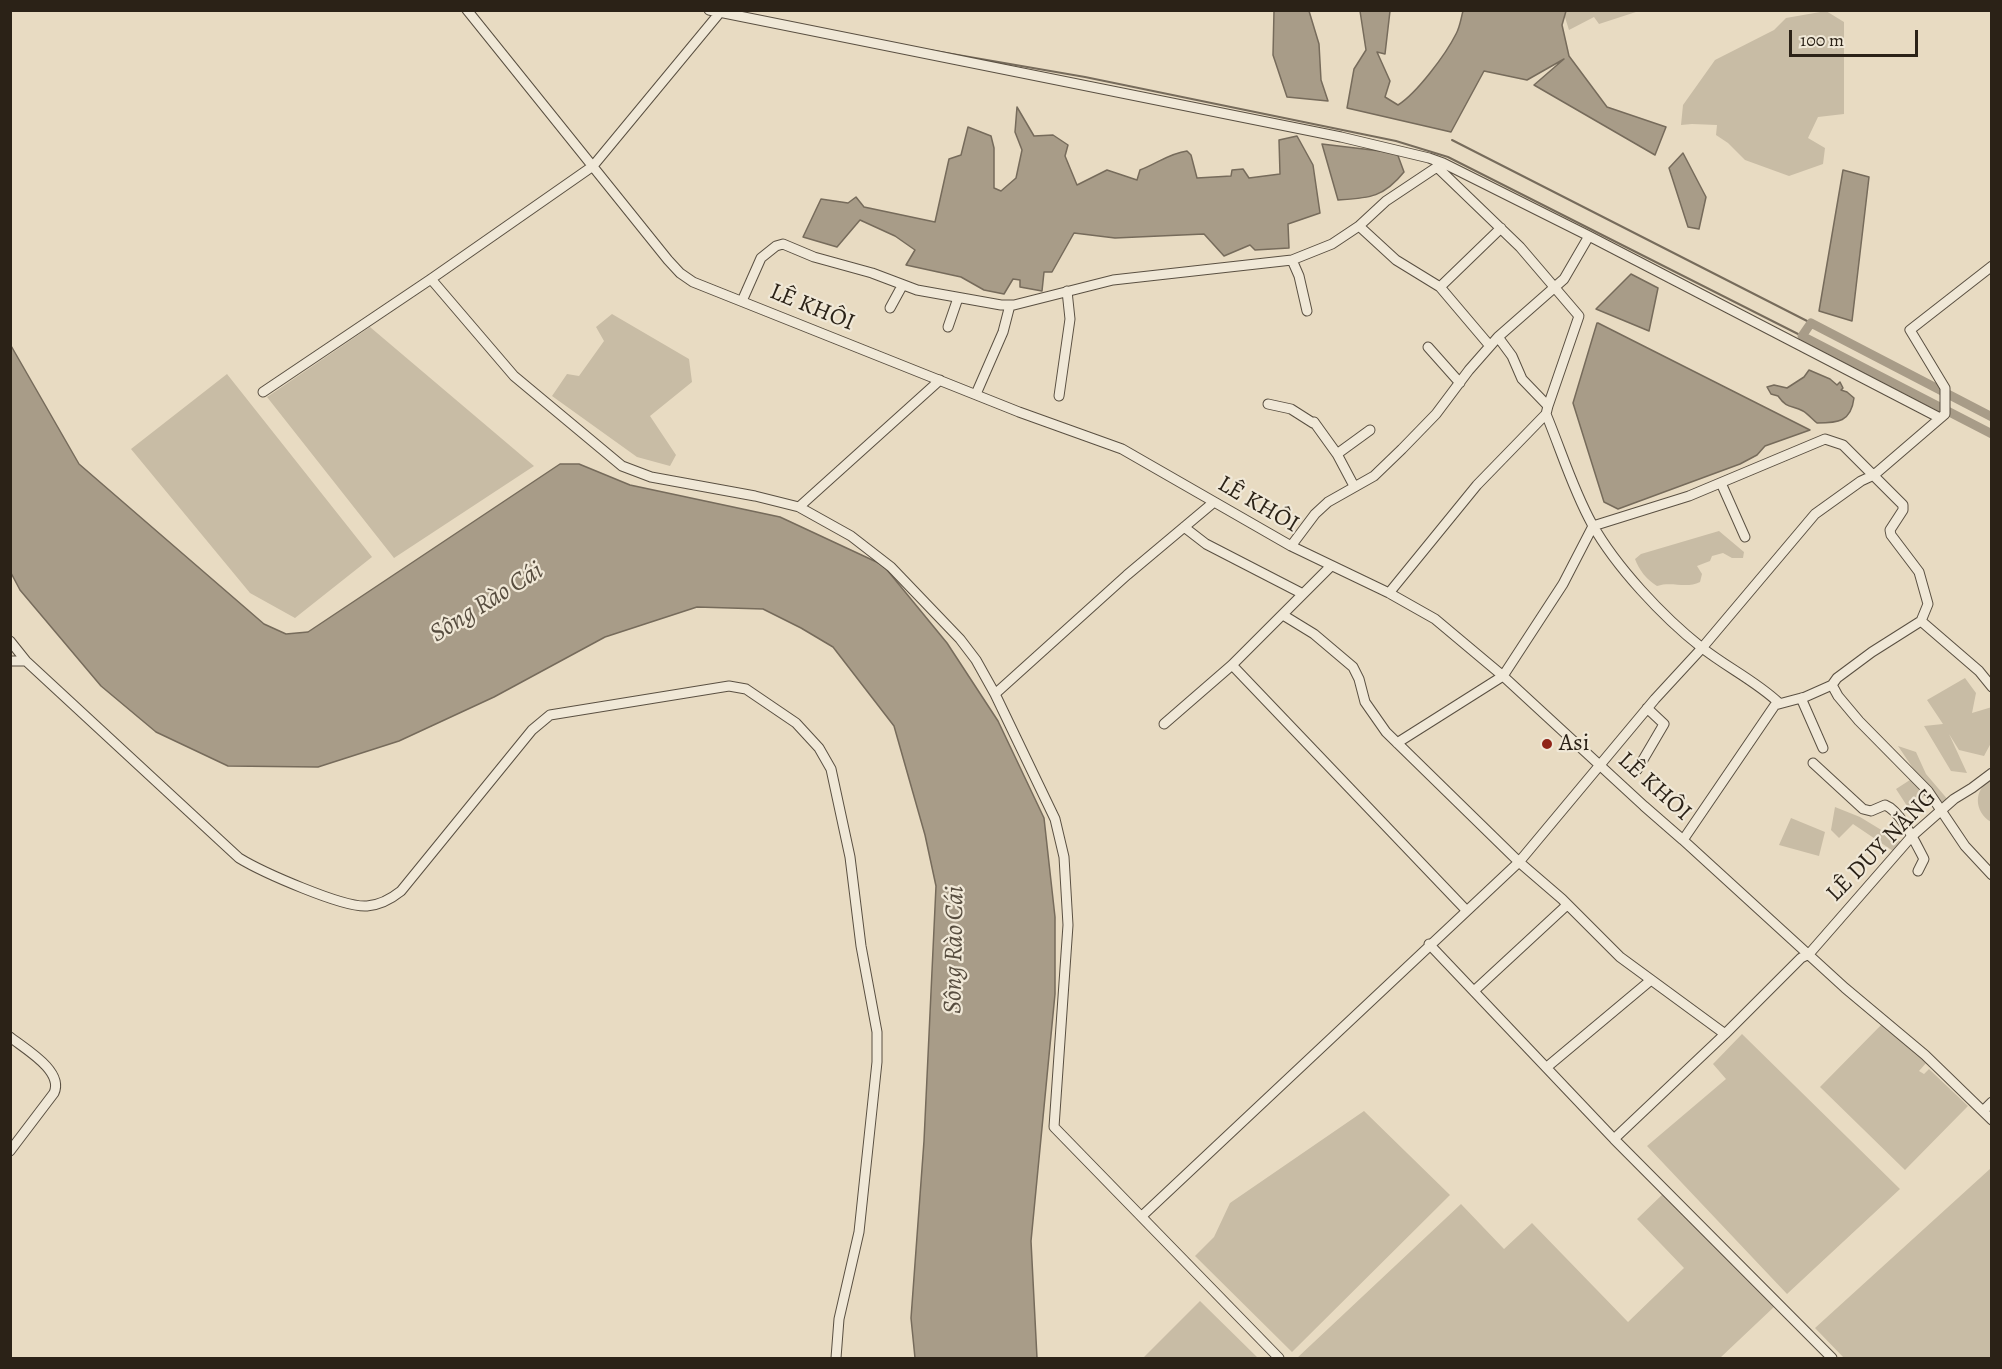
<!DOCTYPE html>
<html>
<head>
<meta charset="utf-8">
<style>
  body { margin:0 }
  #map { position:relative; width:2002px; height:1369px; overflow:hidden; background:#e8dbc2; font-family:Alegreya,serif }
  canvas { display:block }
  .frame { position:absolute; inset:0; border:12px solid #2b2217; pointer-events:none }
  .scale { position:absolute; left:1789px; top:30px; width:129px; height:27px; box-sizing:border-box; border:3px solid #2b2217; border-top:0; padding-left:8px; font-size:18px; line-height:21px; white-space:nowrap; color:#2b2217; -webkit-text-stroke:4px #f0e8d7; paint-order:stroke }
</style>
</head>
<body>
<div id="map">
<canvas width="2002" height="1369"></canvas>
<div class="frame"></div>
<div class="scale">100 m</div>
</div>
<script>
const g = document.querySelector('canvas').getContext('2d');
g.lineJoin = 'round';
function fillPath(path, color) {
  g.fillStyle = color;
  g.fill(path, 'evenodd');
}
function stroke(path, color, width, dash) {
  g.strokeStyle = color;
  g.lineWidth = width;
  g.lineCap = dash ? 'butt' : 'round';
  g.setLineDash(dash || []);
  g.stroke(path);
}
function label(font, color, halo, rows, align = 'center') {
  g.font = font + ' Alegreya,serif';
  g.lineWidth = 4.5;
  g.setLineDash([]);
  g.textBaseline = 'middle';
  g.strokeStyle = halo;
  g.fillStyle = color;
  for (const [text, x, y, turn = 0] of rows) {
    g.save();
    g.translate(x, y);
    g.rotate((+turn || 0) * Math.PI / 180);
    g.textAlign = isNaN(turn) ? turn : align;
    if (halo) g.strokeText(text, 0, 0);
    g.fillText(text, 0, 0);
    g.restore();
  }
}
fillPath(new Path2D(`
  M1563,11H1639L1599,24L1594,17L1569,30Z
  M1826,11L1844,22V114L1818,117L1808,138L1825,148L1823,164L1789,176L1745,160L1728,143L1716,135L1717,125L1692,124L1681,125L1683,105L1715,60L1774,30L1786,18Z
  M612,314L689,359L692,382L650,416L676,455L670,466L637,457L552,396L567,374L579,376L604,341L596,327Z
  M370,327L534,466L394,558L267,397Z
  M227,374L372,557L295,618L250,593L131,449Z
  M1719,531L1744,552L1743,558H1732L1723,553L1712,556L1710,561L1697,566L1702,574L1700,582C1686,589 1672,581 1657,586C1647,580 1639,570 1635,559L1641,554Z
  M1965,678L1976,693L1972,713L1992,707L1991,743L1984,756L1959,750L1949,734L1967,773L1951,771L1924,726L1943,724L1927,700Z
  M1898,746L1916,752L1926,774L1949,801L1940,809L1928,791L1911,812L1896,789L1913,778L1927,789Z
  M1991,780V822C1974,812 1973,789 1991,780Z
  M1835,807L1860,817L1906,845L1899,855L1853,824L1839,838L1831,830Z
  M1791,818L1825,832L1819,856L1779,845Z
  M1885,1021L1927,1062L1919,1071L1924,1074L1929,1069L1968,1106L1905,1170L1820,1087Z
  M1742,1034L1900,1189L1787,1294L1647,1146L1726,1079L1713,1064Z
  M1364,1111L1450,1195L1292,1352L1195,1256L1214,1237L1230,1203Z
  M1991,1168V1358H1844L1815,1328Z
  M1665,1192L1775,1306L1720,1358H1297L1461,1204L1504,1249L1532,1223L1628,1322L1684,1268L1637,1219Z
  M1200,1301L1258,1358H1143Z`), '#c8bca5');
const water = new Path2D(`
  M1274,11H1309L1319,44L1321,80L1328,101L1287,97L1273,55Z
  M1360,11H1390L1385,54L1377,52L1390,81L1385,97L1398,105C1417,93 1446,54 1456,34C1460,27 1461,18 1463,11H1566L1562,25L1569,56L1607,107L1666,127L1655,155L1534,85L1564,59L1527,80L1484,71L1451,132L1347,108L1354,69L1366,50Z
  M1017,107L1034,136L1053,135L1068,145L1065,156L1077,185L1107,170L1137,180L1140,170C1156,164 1170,153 1187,151L1191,155L1197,178L1231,176L1232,170L1243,169L1249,178L1280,174L1279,140L1297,136L1313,165L1320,213L1288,224L1289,248L1255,250L1250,245L1224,256L1204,234L1115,238L1074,233L1052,272H1044L1042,291L1020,287V280L1013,279L1004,294L984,290L961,277L906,265L915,250L895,236L860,220L837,247L803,237L821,199L848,203L856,197L864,207L935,222L949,159L961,155L968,127L991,136L994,148V188L1001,191L1016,178L1022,150L1015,132Z
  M1322,144L1397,153L1404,172C1383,198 1369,198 1338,200Z
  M1683,153L1706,197L1699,229L1688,227L1669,168Z
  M1843,170L1869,177L1852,321L1819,311Z
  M1631,274L1658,288L1649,331L1596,309Z
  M1597,323H1598L1810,430L1765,446L1757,455L1740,464L1618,509L1604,502L1573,403Z
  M10,344L79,464L264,624L286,634L308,632L560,464H579L630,485L780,517L883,565L947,643L998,721L1044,818L1055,917V994L1031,1241L1037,1358H915L911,1318L924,1141L936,886L925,835L894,726L833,647L801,628L763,609L697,607L605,637L494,697L399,741L318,767L228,766L156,732L101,686L20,590L11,573Z
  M1809,370L1830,379L1837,385L1840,382L1843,388L1841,390L1847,392L1854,398C1851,422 1838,423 1817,423C1813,420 1807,413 1803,411C1792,405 1787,409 1778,396L1771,394L1767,387L1774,385L1787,388L1804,377Z`);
fillPath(water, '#a89c88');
stroke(water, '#766b5b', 1.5);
stroke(new Path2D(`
  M929,50L1085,77L1396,141L1448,157L1802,336
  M1452,140L1811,323`), '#766b5b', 2);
stroke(new Path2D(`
  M1992,417L1811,323L1802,336L1992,434`), '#a89c88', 9);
const minor = new Path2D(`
  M467,10L668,260L680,273L693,282L1019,412L1122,449L1291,546L1389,593L1435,619L1503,676L1644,806L1683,840L1845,988L1925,1055L1992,1120
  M709,10L1341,137L1429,158L1443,163L1589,236L1940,418
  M1437,167L1520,247L1579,316L1548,406
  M1359,226L1396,260L1440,287L1490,346
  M1292,260L1299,276L1307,311
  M431,279L514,376L622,466L651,477L755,496L799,507L940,380
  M1440,287L1501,228
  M742,301L761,258L776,246L783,244L814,257L872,273L917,290L1001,305H1014L1113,280L1292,260L1332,244L1359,226L1386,201L1443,163
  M890,308L902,286
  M948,327L958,298
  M1498,337L1512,356L1522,379L1548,406L1546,414C1561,450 1573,490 1592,524C1616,567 1663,617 1701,647C1726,667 1756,681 1779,703
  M1428,347L1460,383
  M263,392L431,279L593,166L722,10
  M976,394L1003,332L1010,305
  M1059,396L1070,319L1067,291
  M1268,404L1291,409L1313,423
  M1314,422L1337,454L1354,486
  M1337,454L1370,430
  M1721,483L1745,537
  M799,507L851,536L891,567L960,639L976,660L995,694L1127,575L1214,502
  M1184,527L1206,544L1303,594
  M1291,546L1315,514L1328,502L1374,476L1402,449L1436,414L1469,370L1498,337L1564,279L1589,236
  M1389,593L1477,485L1546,414
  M1283,615L1314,634L1353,667L1359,679L1365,702L1386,732L1519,862L1562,899L1620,957L1725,1034
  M10,641L26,661L239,858C262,872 343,908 367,906C380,905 391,899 401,891L532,730L550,715L729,686L746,689L796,723L819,748L831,769L850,857L861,946L877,1032V1062L859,1232L839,1319L836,1358
  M10,661H26
  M1232,665L1466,910
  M1832,685L1838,696L1859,721L1928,791L1965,846L1992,875
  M995,694L1055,819L1064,857L1068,925L1054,1127L1279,1358
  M1801,698L1823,748
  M1164,724L1232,665L1331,566
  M1397,743L1503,676L1563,584L1593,526L1689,496L1825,439L1843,445L1903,505V510L1890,530L1891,535L1919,572L1928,604L1921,621L1979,671L1992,687
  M1813,763L1863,809L1871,811L1885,805C1901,811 1916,844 1924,859L1918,871
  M1637,770L1664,724L1647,708
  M1683,840L1775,705L1805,697L1832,685L1837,678L1872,652L1921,621
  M1429,944L1614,1139L1832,1358
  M1474,991L1567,905
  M10,1037C25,1049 64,1071 54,1093L10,1151
  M1547,1067L1651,980
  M1983,1111L1992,1102
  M1614,1139L1725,1034L1801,958L1809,954L1912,836L1954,799L1972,788L1992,773
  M1142,1216L1519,862L1655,699L1702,648L1815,514L1861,481L1874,475L1945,414V388L1910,330L1992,266`);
stroke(minor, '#5a5042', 11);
stroke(minor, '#f0e8d7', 9);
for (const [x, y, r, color] of [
  [1547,744,6,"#8f2418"]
]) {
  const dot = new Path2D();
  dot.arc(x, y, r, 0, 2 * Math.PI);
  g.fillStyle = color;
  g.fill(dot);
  stroke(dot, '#f0e8d7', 2);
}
label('24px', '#2b2217', '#f0e8d7', [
  ["LÊ KHÔI",812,308,22],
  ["LÊ KHÔI",1258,505,30],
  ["LÊ KHÔI",1654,787,42],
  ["LÊ DUY NĂNG",1882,846,-46]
]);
label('24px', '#2b2217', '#f0e8d7', [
  ["Asi",1559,744]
], 'left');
label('italic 26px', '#574d3f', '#f0e8d7', [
  ["Sông Rào Cái",487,603,-32],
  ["Sông Rào Cái",955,950,-89]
]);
</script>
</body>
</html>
